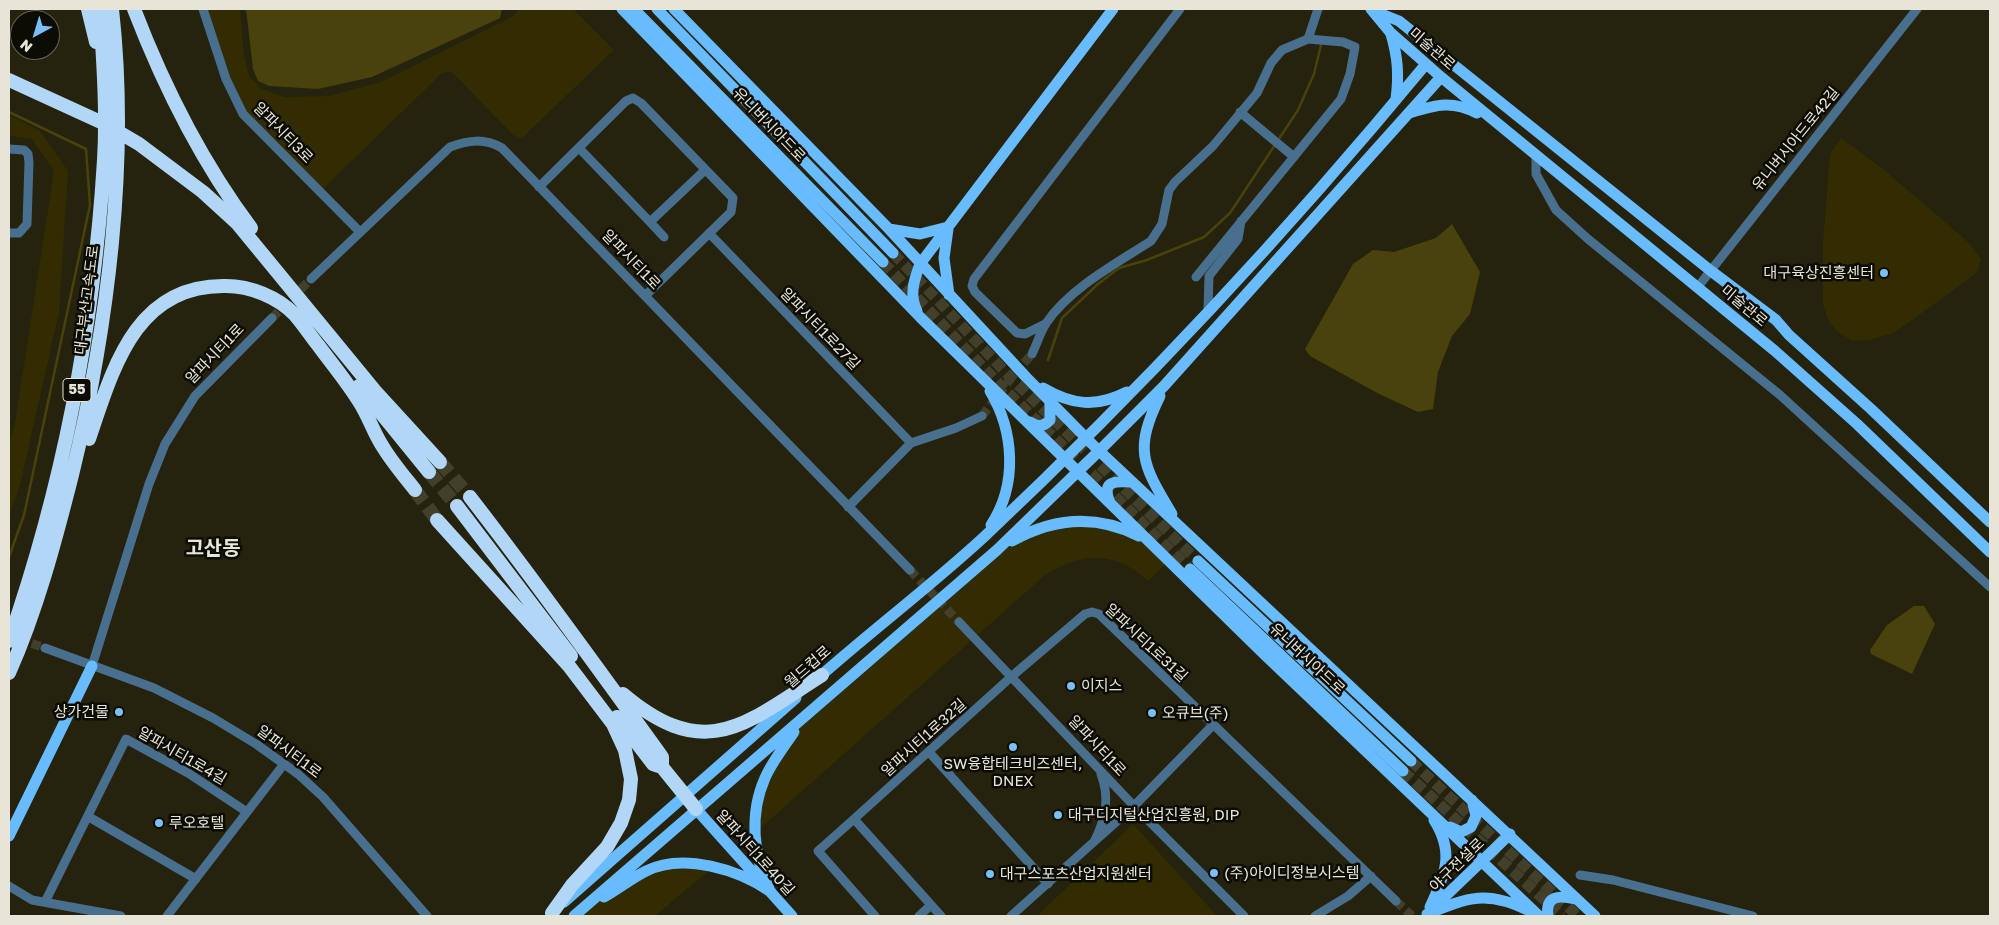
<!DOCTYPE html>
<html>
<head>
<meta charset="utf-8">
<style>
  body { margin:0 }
  #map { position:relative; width:1999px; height:925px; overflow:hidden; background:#25220d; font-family:"Golos Text",sans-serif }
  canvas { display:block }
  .frame { position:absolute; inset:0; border:10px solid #e7e5d8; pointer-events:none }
  .north { position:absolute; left:10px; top:10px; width:50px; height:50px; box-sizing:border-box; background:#0d0c04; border:1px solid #646359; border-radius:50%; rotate:219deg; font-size:14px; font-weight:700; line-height:20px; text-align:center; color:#e7e5d8 }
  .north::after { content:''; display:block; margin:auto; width:18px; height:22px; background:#79bff8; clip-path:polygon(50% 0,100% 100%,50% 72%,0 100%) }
</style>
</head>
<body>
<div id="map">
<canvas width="1999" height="925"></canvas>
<div class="frame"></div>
<div class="north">N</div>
</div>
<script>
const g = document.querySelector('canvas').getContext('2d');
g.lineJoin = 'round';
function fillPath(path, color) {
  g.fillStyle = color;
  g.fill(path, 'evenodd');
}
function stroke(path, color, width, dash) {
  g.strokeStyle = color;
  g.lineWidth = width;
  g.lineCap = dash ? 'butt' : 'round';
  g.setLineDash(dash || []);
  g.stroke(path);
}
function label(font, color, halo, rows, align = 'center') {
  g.font = font + ' "Golos Text","Noto Sans KR",sans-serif';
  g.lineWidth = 5;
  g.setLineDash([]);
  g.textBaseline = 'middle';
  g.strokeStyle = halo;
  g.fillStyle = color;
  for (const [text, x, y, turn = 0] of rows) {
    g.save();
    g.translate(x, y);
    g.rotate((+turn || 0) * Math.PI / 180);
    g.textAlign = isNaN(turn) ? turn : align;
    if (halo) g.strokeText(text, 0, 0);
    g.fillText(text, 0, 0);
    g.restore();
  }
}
fillPath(new Path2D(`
  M203,9H240L244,55L249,76L260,88L284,97L329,96L381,82L510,18L520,9H573L614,50L524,136L520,138L513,135L455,75L451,72L442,73L320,192L243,114Z
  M9,115L40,131L68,171L59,313L20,485L9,516V444L15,423L54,171L32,139L9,136Z
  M1841,138L1883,169L1968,242L1981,259L1977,273L1894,333L1869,340L1852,341L1837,331L1828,320L1823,304V242L1830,154Z
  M1049,525L1123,528L1169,561L1148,581C1113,550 1082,552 1044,576L755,833L757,801L794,731L997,550Z
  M1133,824L1217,916H1037Z
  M713,867L655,916H574L648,870Z`), '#332c00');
fillPath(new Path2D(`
  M246,9H502L500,18L372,77L318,89L269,86L258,81L253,69Z
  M1452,224L1480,272L1470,314L1452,336L1438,372L1433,409L1418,412L1379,394L1310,356L1305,349L1353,264L1373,250L1394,252L1436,238Z
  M1914,606H1924L1935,624L1912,674L1871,654L1870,650L1887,625Z`), '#49420c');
stroke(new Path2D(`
  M9,112L86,149L90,205L24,515L9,557
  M1048,360L1062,318L1098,284L1119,268L1147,260L1204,237L1230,213L1298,110L1314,74L1321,45`), '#49420c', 2.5);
stroke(new Path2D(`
  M272,318L311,279
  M982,416L1015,373L1032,354
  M910,570L959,622
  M19,639L45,648
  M1396,901L1412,916`), '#423f2b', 9, [9, 4.5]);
stroke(new Path2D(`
  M893,253L1010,377L1198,561
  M883,262L1001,386L1190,569
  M1411,761L1578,916
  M1403,771L1562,916`), '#423f2b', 11, [11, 5.5]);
stroke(new Path2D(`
  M440,462L470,497
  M429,472L457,506
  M415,490L437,520`), '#423f2b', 14, [14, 7]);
stroke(new Path2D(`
  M203,9L226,79L243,114L360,232
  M1240,112L1294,157
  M579,148L650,222L705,170
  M9,149L24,150L28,154L29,162L27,224L19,233H9
  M1536,155V174L1556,210L1588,239L1780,395L1990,587
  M539,187L626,101L633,98L641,103L733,198L731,212L645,296
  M650,222L664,237
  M709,233L911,443
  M1196,277L1341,99L1350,74L1355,47L1343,42L1308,39
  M311,279L450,147C469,140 484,138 502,148L910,570
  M1697,288L1917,9
  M1208,310L1209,276L1238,239L1241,221
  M1045,324L1025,334L1017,333L975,292L972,286L974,279L1180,9
  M1032,354C1037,344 1040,332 1047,322C1070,288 1117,263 1151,241L1162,224L1169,190L1175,182L1213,146L1257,93L1271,63L1282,50L1308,39L1318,9
  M848,507L911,443L956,428L982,416
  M959,622L1134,806L1244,916
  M45,648L154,688L213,718L256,744L298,774L323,797L427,916
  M92,666L149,484L165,444L195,396L272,318
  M929,752L1048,884
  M89,817L196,879
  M854,819L818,851L875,916
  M1095,840C1106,818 1110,797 1101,774
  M1580,875L1613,880L1753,916
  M9,886L32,900L121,916
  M45,902L126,739L188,773L247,812
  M167,916L284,764
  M919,916L931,905
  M941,916L854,819L1011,677L1085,614L1092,612L1099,614L1396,901
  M1011,916L1134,806L1213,725
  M1315,916L1348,896L1371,876`), '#486f8e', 9);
stroke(new Path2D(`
  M622,9L920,317L1264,654L1539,916
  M634,9L883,262
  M657,9L893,253
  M674,9L889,229L1026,377L1095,447L1595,916
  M1371,9L1390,32L1441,77L1775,351L1857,424L1990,552
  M1374,11L1399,21L1711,271L1776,320L1789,335L1871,409L1990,522
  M1391,34C1398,58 1399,75 1396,99
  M1409,113C1436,105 1451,100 1477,113
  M889,229L920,234L948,227
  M948,229L944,258L949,295
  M917,311C909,295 914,280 920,264L1113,9
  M1043,388C1072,405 1096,408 1127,392
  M990,391C1014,431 1018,484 991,525
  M1160,396C1133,451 1143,465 1172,514
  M1030,422C1039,427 1043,427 1050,420V400
  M1110,503C1102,482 1112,481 1130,482
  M1012,541C1053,518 1096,514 1139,536
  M1198,561L1411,761
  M1190,569L1403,771
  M816,680C871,631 931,586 985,536C1141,389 1289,230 1426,64
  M696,809L792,916
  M1450,827L1461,832L1471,827L1476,816L1472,800
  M9,836L92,666
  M770,891C753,856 749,814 765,778C772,762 784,747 794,732
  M604,897C618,889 632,878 646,871C683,852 740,870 771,892
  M564,902L796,698
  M1430,907C1445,874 1455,853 1434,820
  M1433,908L1510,834
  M1427,914C1469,897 1487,890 1530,911
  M574,916L997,550L1099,451L1164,386L1441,77
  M1548,916C1545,896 1558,895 1575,899`), '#68bcfe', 11);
stroke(new Path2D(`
  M88,9L96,42
  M134,9C164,87 201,161 251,228
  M9,80L105,124L139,144L203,192L237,223L375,391L440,462
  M359,386L429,472
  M89,439C113,369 135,284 226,286C250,286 278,297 295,315C303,324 310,335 318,345C332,364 348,383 360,403C369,417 374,434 383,447C392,462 404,476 415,490
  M470,497C536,582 599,670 662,757V767L696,809
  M457,506L571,656
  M437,520L569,666L613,724L625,750L631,779L629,800L621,823L607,847L572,885L552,913
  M9,641C63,486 94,324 104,160C107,110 103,59 100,9
  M9,673C37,610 55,542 72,475C108,327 129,161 112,9
  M623,694C706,764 745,724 822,675
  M617,717L653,764L662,767`), '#b1d6f6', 14);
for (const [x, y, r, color] of [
  [1884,273,5,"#79bff8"],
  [1071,686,5,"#79bff8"],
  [119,712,5,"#79bff8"],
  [1152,713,5,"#79bff8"],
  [1013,747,5,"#79bff8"],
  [1058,815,5,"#79bff8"],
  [159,823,5,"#79bff8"],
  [1214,873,5,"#79bff8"],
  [990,874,5,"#79bff8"]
]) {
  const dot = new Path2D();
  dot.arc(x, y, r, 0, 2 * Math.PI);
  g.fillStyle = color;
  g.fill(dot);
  stroke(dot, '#0d0c04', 2);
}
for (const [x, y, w] of [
  [77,390,28]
]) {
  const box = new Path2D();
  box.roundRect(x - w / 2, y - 11.5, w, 23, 4);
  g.fillStyle = '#0d0c04';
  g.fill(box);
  stroke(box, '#e7e5d8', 1);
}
label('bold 14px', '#e7e5d8', null, [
  ["55",77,390]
]);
label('15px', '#e7e5d8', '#0d0c04', [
  ["미술관로",1432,49,41],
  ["유니버시아드로",769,125,46],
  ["알파시티3로",283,133,46],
  ["유니버시아드로42길",1796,139,-51],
  ["알파시티1로",631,260,46],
  ["대구부산고속도로",87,300,-83],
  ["미술관로",1744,306,40],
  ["알파시티1로27길",820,329,46],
  ["알파시티1로",215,354,-46],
  ["알파시티1로31길",1146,643,43],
  ["유니버시아드로",1307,659,43],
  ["월드컵로",808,667,-41],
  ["알파시티1로32길",924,738,-42],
  ["알파시티1로",1097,746,47],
  ["알파시티1로",289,752,37],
  ["알파시티1로4길",182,756,30],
  ["알파시티1로40길",755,853,48],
  ["야구전설로",1457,865,-44]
]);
label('15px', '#e7e5d8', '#0d0c04', [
  ["대구육상진흥센터",1874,273,"right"],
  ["이지스",1081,686],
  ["상가건물",109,712,"right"],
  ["오큐브(주)",1162,713],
  ["SW융합테크비즈센터,",1013,764,"center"],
  ["DNEX",1013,781,"center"],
  ["대구디지털산업진흥원, DIP",1068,815],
  ["루오호텔",169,823],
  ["(주)아이디정보시스템",1224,873],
  ["대구스포츠산업지원센터",1000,874]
], 'left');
label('bold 20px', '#e7e5d8', '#0d0c04', [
  ["고산동",213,549]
]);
</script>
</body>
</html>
